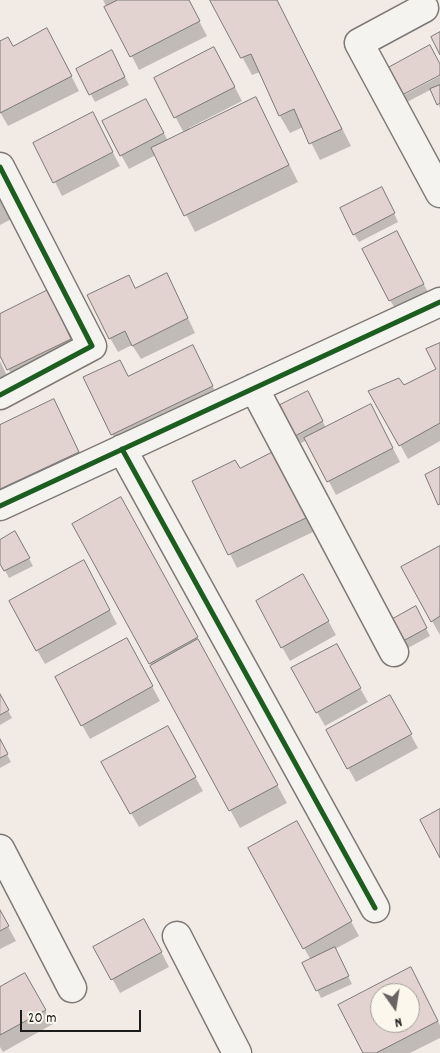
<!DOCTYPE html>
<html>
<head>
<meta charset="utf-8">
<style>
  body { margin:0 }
  #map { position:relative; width:440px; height:1053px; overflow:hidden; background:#f2eae5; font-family:Dekko,sans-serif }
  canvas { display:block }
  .north { position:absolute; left:370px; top:983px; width:50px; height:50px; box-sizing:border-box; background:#fbf7ec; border:1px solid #a29f99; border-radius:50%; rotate:167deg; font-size:14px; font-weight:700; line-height:20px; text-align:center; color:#1c1c1c }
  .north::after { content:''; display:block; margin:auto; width:18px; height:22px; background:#676462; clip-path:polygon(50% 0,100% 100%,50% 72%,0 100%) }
  .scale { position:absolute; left:20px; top:1010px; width:121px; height:22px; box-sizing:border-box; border:2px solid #1c1c1c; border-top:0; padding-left:6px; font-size:15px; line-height:18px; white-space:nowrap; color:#1c1c1c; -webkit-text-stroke:4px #fbf7ec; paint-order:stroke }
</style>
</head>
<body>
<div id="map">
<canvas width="440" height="1053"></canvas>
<div class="north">N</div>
<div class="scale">20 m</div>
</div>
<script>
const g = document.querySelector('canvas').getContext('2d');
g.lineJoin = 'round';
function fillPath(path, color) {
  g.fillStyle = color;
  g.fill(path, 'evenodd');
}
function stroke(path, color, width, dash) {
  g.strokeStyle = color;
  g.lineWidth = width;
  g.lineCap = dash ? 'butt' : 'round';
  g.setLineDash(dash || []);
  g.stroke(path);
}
fillPath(new Path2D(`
  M103,0H188L207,36L139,70Z
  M211,0H277L351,146L320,160L303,127L290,133L280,116L260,72L252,75Z
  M0,42L13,47L55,44L79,91L8,126L0,112Z
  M116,59L129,85L95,102L77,69Z
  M222,62L242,101L189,128L190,130L256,99L298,182L195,232L156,155L129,169L121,155L154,114L168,141L184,133L155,79Z
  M440,76V108L432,89L407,102L404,95Z
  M100,128L120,166L62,196L55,182Z
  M0,182L17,216L0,225Z
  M386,196L398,222L359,242L354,234Z
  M404,246L431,298L398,314L390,300Z
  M174,288L195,333L141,359L132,345L118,352L110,338L136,289Z
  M47,292L78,353L16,383L0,353V315Z
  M440,345V441L408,459L370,391L404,387L438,369Z
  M200,360L220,401L120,448L112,434L120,361L129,377Z
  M0,361L12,386L0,392Z
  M312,400L326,428L378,419L400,462L336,495L307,440L301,443L296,435Z
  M61,414L86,466L10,502L0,485V427Z
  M282,467L313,532L237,568L194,481Z
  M130,516L287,803L240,828L74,524Z
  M15,533L33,566L9,578L0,561V541Z
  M440,547V635L432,621Z
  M91,576L117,624L45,664L37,650Z
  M311,590L336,635L290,661L282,647Z
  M420,616L430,636L408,648L393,620Z
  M336,646L368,702L325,726L293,669Z
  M134,653L160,701L90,739L82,725Z
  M0,696L12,718L0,725Z
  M390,697L418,748L356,782L327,730Z
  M167,727L203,791L139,827L131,813Z
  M0,741L11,762L0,768Z
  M305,837L359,936L335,949L352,984L321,998L304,963L311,960L304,948Z
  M0,912L16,941L0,949Z
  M152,934L169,967L120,993L95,947Z
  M410,969L440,1025V1038L410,1053H364L340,1006ZM380,993H410V1023H380Z
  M25,975L53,1024L3,1052L0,1047V988Z`), '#0003');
const building = new Path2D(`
  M118,0H189L200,21L130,57L104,7Z
  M210,0H277L342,129L309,144L294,109L279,116L251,54L241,58Z
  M47,28L72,76L0,113V41L8,37L13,46Z
  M440,32V55L431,37Z
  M430,45L440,64V75L402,95L388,68Z
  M214,47L235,87L174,118L154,78Z
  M112,50L125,77L89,95L76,69Z
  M440,85V103L437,105L430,89Z
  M256,97L289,165L184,216L151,148Z
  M146,99L164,133L120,156L102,121Z
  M93,112L113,152L53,183L33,143Z
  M382,187L395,213L353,235L340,208Z
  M397,231L424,284L389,301L362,249Z
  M167,273L188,318L132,346L125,331L109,339L87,295L129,275L135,288Z
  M48,290L71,339L7,370L0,356V314Z
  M440,343V423L399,446L368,391L399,378L404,385L436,369L426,349Z
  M193,345L213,386L111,435L83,377L120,360L128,376Z
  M308,391L323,421L295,436L280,405Z
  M54,399L79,452L0,489V425Z
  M371,404L393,448L327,482L304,438Z
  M275,451L306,518L228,555L192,481L235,460L240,468Z
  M440,467V504L438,505L425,475Z
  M121,497L198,637L149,664L72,524Z
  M15,531L30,558L4,571L0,564V540Z
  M440,546V616L431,622L401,567Z
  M84,560L110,610L36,651L9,601Z
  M303,574L329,621L281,648L256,601Z
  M416,606L427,628L403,641L391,620Z
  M127,638L153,686L81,726L55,677Z
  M198,639L278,785L229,811L150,666Z
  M337,644L361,688L316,713L291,668Z
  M0,694L9,710L0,715Z
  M390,695L412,734L347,769L326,730Z
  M168,726L196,777L130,814L101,762Z
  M0,739L8,754L0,758Z
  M440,809V858L420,820Z
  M297,821L352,921L303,949L248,848Z
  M0,910L9,926L0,931Z
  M144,919L162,952L111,980L93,947Z
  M335,947L349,976L316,991L302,963Z
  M411,967L438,1021L376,1053H363L338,1005ZM380,993H410V1023H380Z
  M25,973L46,1010L0,1035V987Z`);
fillPath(building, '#e2d3d0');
stroke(building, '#7c7976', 1);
const street = new Path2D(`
  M424,8L359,43L440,193
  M0,167L92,346L0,395
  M254,388L394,652
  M122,449L375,908
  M0,506L440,302
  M0,849L72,988
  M177,936L237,1053`);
stroke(street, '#7c7976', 31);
stroke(street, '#f5f3ef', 28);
stroke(new Path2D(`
  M0,167L92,346L0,395
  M122,449L375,908
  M0,506L440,302`), '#1b5e20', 5);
</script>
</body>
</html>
